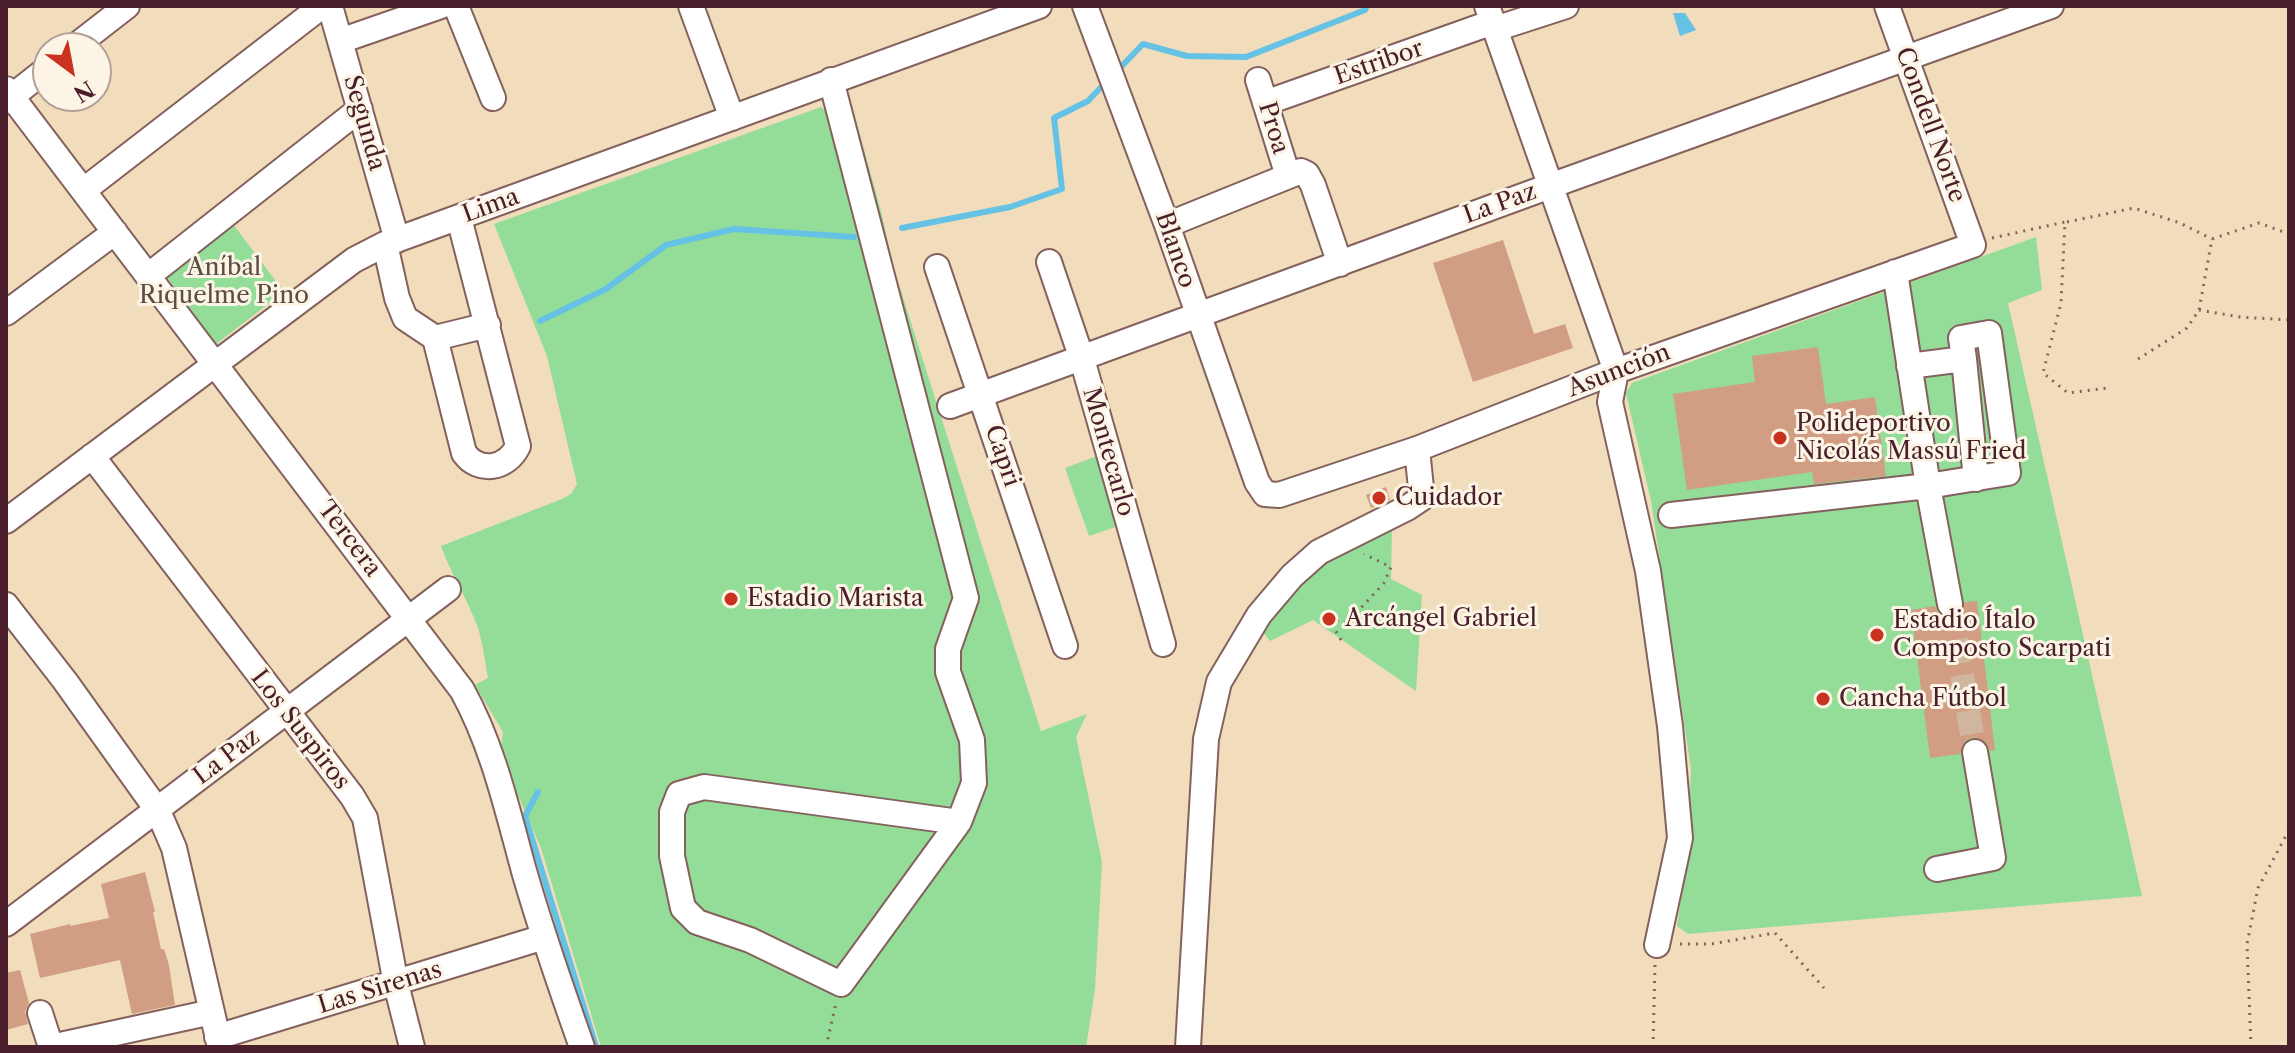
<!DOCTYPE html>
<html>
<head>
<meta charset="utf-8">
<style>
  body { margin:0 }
  #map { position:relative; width:2295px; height:1053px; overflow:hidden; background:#f1dcbb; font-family:"Libre Caslon Text",serif }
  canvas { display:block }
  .frame { position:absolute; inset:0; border:8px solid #4a1f2b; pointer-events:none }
  .north { position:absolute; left:32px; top:32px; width:80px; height:80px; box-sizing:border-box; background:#fcf5e5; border:2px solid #b59f9b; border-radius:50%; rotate:148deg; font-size:22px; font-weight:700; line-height:32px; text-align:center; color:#4a1f2b }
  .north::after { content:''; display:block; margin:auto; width:28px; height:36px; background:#c8321e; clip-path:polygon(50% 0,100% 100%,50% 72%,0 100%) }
</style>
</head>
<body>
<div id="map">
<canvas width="2295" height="1053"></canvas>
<div class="frame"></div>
<div class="north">N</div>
</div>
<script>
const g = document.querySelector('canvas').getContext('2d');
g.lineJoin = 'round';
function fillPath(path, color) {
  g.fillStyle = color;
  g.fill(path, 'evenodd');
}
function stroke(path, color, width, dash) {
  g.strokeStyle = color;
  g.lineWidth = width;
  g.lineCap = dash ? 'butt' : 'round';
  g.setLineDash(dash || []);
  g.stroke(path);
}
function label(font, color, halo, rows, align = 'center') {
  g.font = font + ' "Libre Caslon Text",serif';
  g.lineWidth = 6;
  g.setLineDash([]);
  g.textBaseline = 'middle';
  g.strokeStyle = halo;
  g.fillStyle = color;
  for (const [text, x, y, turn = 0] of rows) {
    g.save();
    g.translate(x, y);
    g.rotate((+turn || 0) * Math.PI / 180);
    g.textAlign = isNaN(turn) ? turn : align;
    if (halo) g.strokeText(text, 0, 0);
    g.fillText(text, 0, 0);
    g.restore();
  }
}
fillPath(new Path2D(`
  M851,102L882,215L893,266L1041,731L1087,714L1076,737L1102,862L1095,989L1086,1047H601L541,848L506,768L501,747L503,732L475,685L488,678C485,661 483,644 478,628C468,600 451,574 441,546L562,499L571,494L577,484L547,356L494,224L821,107L826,111Z
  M230,220L284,292L216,344L163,272Z
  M2036,237L2042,290L2008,303L2142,896L1688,934L1677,926L1688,847L1691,769L1651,501L1626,393L1632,383Z
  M1108,452L1133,521L1089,536L1065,468Z
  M1392,527L1391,579L1422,595L1416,691L1313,620L1270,641L1262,631L1298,581L1331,553Z`), '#93dd98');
fillPath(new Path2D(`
  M1673,13H1685L1696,30L1680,36Z`), '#66c2e4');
stroke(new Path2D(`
  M1117,71L1143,44L1187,56L1246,57L1365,10L1367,6
  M902,228L1010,207L1062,189L1054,118L1088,101L1106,82
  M540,321L606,289L666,245L734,229L854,237
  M538,792L525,816L596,1047`), '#66c2e4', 6);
fillPath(new Path2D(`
  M1503,240L1534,334L1565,324L1573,348L1473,382L1433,263Z
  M1818,347L1826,404L1875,397L1886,476L1814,484L1812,472L1687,490L1673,394L1755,382L1752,356Z
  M1386,487L1390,500L1371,508L1366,495Z
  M1977,601L1995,750L1990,751L1986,742L1973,737L1965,741L1960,754L1930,758L1911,610L1935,606L1939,614L1952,619L1960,615L1965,602Z
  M145,872L155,912H153L161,949H164L169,965L175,1005L132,1014L120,960L40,978L30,934L70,924V926L109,918L101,884Z
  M20,970L29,1003L25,1011L28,1024L6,1030V973Z`), '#d19d83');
stroke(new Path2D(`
  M1950,604L1975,752`), '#d0b69e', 24, [24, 12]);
const minor = new Path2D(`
  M330,6L397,240
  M456,6L493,98
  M691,6L732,118
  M1085,6L1167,225L1257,482L1265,494L1279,495L1417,449L1616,371L1973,245L1887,6
  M1487,6L1616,371L1610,402L1648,571L1670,726L1680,838L1657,945
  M1495,29L1566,6
  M340,41L441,6
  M73,48L127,6
  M831,80L966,598L948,649V672L972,740L974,783L959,822L704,787L679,794L672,812V856L683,908L697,922L750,940L841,984L959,822
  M1258,80L1288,176
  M6,89L462,690C493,746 507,809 524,871C541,930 561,988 582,1047
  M6,101L48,68
  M1265,103L1493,22
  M84,190L322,6
  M1167,225L1301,171L1307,174L1313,185L1340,264
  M385,244L397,298L405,318L435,338L464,453C479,474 507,469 518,446L459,218
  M1049,262L1082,359L1163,644
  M937,267L1065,646
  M1895,272L1928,486L1950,604
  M148,276L360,109
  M6,313L115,232
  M435,338L488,325
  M1909,366L1964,359L1976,479
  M950,406L1550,186L2051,6
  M92,456L352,796L365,818L396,984L412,1047
  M1671,515L1928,486L2008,473L1989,333L1961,338L1964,359
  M6,521L354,260L385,244L1039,6
  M6,605L65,681L158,811L174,848L220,1047
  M1937,869L1993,858L1975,752
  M6,924L448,589
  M40,1013L51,1047
  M217,1037L544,937
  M51,1047L212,1012
  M1188,1047L1206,739L1219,682L1259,615L1292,576L1319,552L1407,508L1422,498L1417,449`);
stroke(minor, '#84615d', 28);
stroke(new Path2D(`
  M2067,222L2134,208L2180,223L2212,239
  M1992,238L2065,222L2061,303L2043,373L2068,393L2108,388
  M2199,310L2240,317L2289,320
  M2138,359L2187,328L2199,310L2212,239L2259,223L2289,234
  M1341,640L1329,619L1347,623L1384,583L1391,567L1364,554
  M1680,944H1711L1775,933L1824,988
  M826,1047L836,1003
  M1653,1047L1655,964
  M2251,1047L2247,944L2258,888L2289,830`), '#84615d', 3, [2, 6]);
stroke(minor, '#fff', 24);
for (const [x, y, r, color] of [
  [1780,438,8,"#c8321e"],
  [1379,498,8,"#c8321e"],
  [731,599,8,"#c8321e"],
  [1329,619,8,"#c8321e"],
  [1877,635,8,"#c8321e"],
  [1823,699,8,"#c8321e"]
]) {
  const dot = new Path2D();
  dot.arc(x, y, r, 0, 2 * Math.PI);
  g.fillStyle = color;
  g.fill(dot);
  stroke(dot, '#fcf5e5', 3);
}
label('24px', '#4a1f2b', '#fcf5e5', [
  ["Estribor",1379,63,-19],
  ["Segunda",364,123,74],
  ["Condell Norte",1930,125,70],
  ["Proa",1273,128,73],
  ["La Paz",1500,204,-20],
  ["Lima",491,206,-20],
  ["Blanco",1175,250,71],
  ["Asunción",1619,371,-21],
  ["Montecarlo",1108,452,74],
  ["Capri",1002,456,71],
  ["Tercera",349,539,53],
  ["Los Suspiros",300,730,52],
  ["La Paz",227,757,-37],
  ["Las Sirenas",380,988,-17]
]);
label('24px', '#5c4e46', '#fcf5e5', [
  ["Aníbal",224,268],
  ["Riquelme Pino",224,296]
]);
label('24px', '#4a1f2b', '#fcf5e5', [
  ["Polideportivo",1796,424],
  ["Nicolás Massú Fried",1796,452],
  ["Cuidador",1395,498],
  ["Estadio Marista",747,599],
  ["Arcángel Gabriel",1345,619],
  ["Estadio Ítalo",1893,621],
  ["Composto Scarpati",1893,649],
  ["Cancha Fútbol",1839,699]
], 'left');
</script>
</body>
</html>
